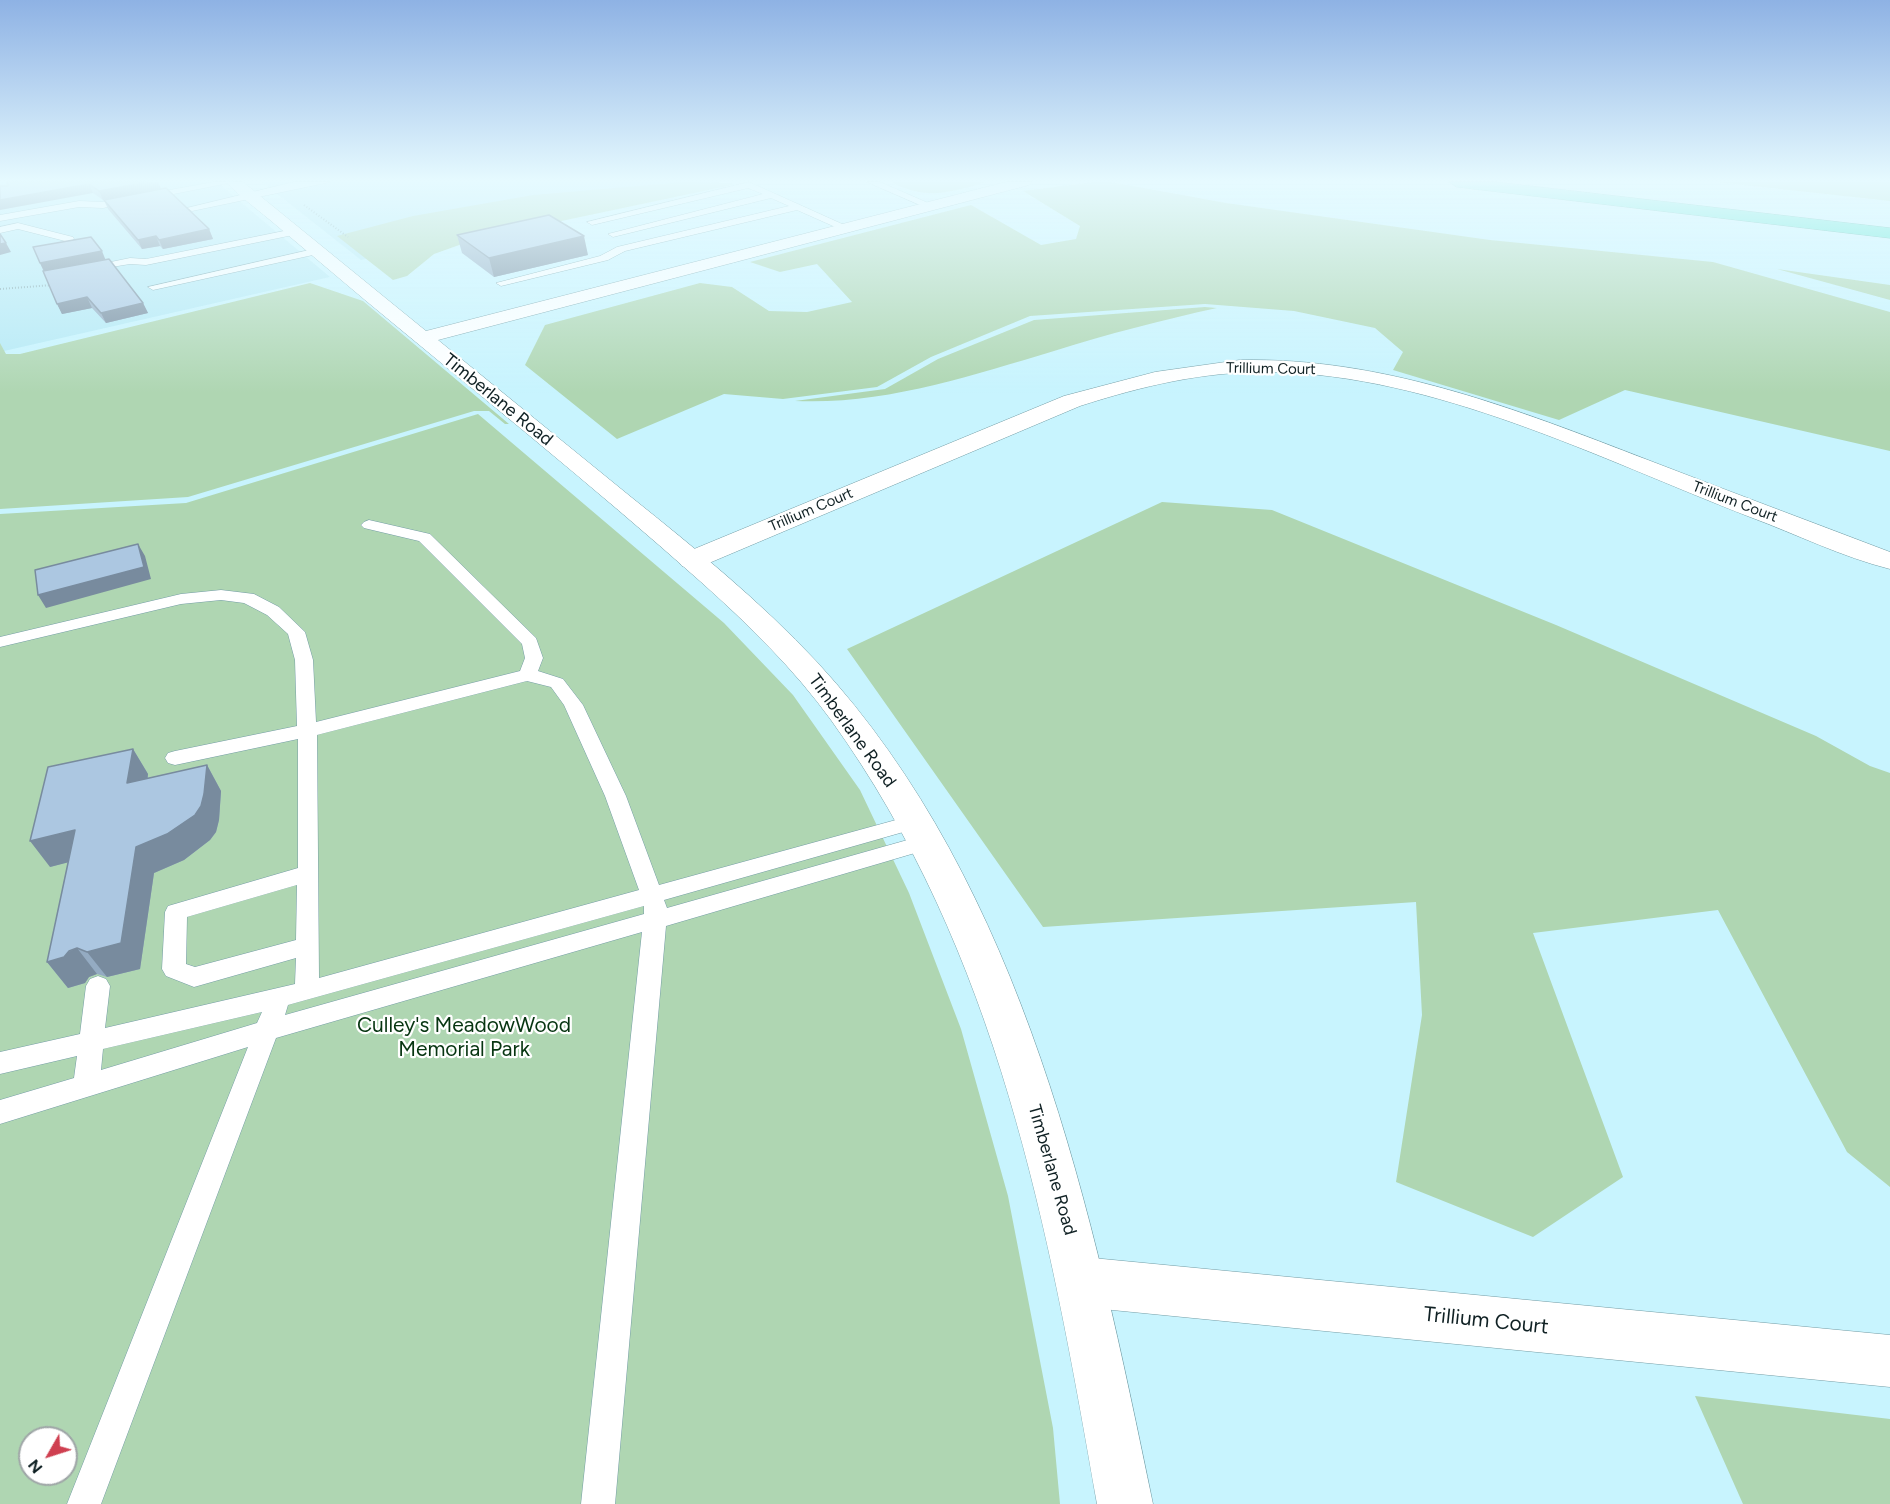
<!DOCTYPE html>
<html>
<head>
<meta charset="utf-8">
<style>
  body { margin:0 }
  #map { position:relative; width:1890px; height:1504px; overflow:hidden; background:#c8f4fe; font-family:Figtree,sans-serif }
  canvas { display:block }
  .north { position:absolute; left:18px; top:1426px; width:60px; height:60px; box-sizing:border-box; background:#fff; border:2px solid #9fa6a7; border-radius:50%; rotate:231deg; font-size:16px; font-weight:700; line-height:24px; text-align:center; color:#102124 }
  .north::after { content:''; display:block; margin:auto; width:21px; height:27px; background:#cf3f50; clip-path:polygon(50% 0,100% 100%,50% 72%,0 100%) }
</style>
</head>
<body>
<div id="map">
<canvas width="1890" height="1504"></canvas>
<div class="north">N</div>
</div>
<script>
const g = document.querySelector('canvas').getContext('2d');
g.lineJoin = 'round';
function fillPath(path, color) {
  g.fillStyle = color;
  g.fill(path, 'evenodd');
}
function stroke(path, color, width, dash) {
  g.strokeStyle = color;
  g.lineWidth = width;
  g.lineCap = dash ? 'butt' : 'round';
  g.setLineDash(dash || []);
  g.stroke(path);
}
function label(font, color, halo, rows, align = 'center') {
  g.font = font + ' Figtree,sans-serif';
  g.lineWidth = 4.5;
  g.setLineDash([]);
  g.textBaseline = 'middle';
  g.strokeStyle = halo;
  g.fillStyle = color;
  for (const [text, x, y, turn = 0] of rows) {
    g.save();
    g.translate(x, y);
    g.rotate((+turn || 0) * Math.PI / 180);
    g.textAlign = isNaN(turn) ? turn : align;
    if (halo) g.strokeText(text, 0, 0);
    g.fillText(text, 0, 0);
    g.restore();
  }
}
fillPath(new Path2D(`
  M0,182H217L330,277L4,351L0,344Z
  M262,182H713L361,260Z`), '#b5e9f5');
fillPath(new Path2D(`
  M685,182L732,183V185L476,239L434,254L407,276L393,280L337,236L413,216L533,195Z
  M891,182H987C950,192 927,201 891,182Z
  M1093,182H1111L1226,203L1490,240L1713,262L1890,312V451L1625,390L1559,420L1393,370L1403,352L1375,328L1294,311L1205,304L1030,316L931,357L877,387L783,399L724,394L617,439L525,365L545,325L700,283L732,287L769,311L807,312L852,302L817,264L780,272L750,262L971,205L1041,245L1076,239L1080,226L1023,191Z
  M1718,182H1890V201L1725,183Z
  M1777,269L1890,285V300Z
  M310,283L363,301L509,424H505L489,411H474L188,497L0,509V343L6,354H20Z
  M1205,307L1217,308C1162,320 1108,334 1054,351C970,376 884,405 795,401L885,389L938,359L1034,320Z
  M478,414L724,623L793,695L860,790L909,893L961,1029L1008,1196L1053,1428L1060,1504H0V514L186,503ZM30,1438H66V1474H30Z
  M1162,502L1272,510L1556,625L1816,736L1870,766L1890,773V1187L1847,1152L1718,910L1533,933L1623,1177L1533,1237L1396,1182L1422,1015L1416,902L1043,927L847,649Z
  M1695,1396L1890,1419V1504H1743Z`), '#afd6b2');
const service = new Path2D(`
  M214,182H234L103,208L79,207L0,221V215L79,201L103,202Z
  M294,182H330L192,211L187,208Z
  M749,182L851,228L842,230L797,210L625,251L608,260L501,286L496,283L600,256L617,247L789,206L771,198L613,237L608,234L763,194L748,188L592,225L587,222Z
  M867,182H880L935,206L927,208Z
  M18,223L73,237L74,239L69,242L18,229L0,233V227Z
  M294,229L298,230V234L146,265L130,264L87,271L82,268L130,258L146,259Z
  M318,248L322,249V253L153,290L148,287Z
  M369,520L430,534L536,638L543,658L538,671L563,679L583,705L626,796L659,885L914,815L921,817L924,822L921,827L664,900L667,908L925,835L932,838L936,843L932,848L666,926L615,1504H581L642,932L276,1038L101,1504H67L248,1047L0,1124V1100L74,1078L77,1056L0,1074V1052L80,1034L86,986L90,979L98,976L106,979L110,986L105,1028L295,984L296,958L194,987L166,976L162,969L165,912L168,906L298,868V739L175,765L168,763L165,758L168,753L175,751L297,726L295,660L288,634L267,615L244,603L221,600L181,604L0,647V637L181,594L221,590L254,594L279,607L305,632L313,660L316,722L520,671L525,658L522,644L419,541L364,528L361,525L364,522ZM527,681L551,687L564,705L605,796L639,890L319,978L317,735ZM297,885L296,940L195,967L186,964L187,917ZM644,906V914L285,1015L288,1005ZM262,1012L257,1023L101,1070L103,1049Z`);
const minor = new Path2D(`
  M1240,360C1384,357 1516,409 1648,460C1728,491 1809,521 1890,552V569C1842,557 1796,534 1750,517C1598,458 1436,375 1271,372C1205,371 1142,386 1080,406L702,566L692,568L682,566L678,560L682,554L1064,396L1155,372Z
  M1082,1257L1890,1335V1387L1082,1307L1065,1299L1057,1282L1065,1265Z`);
const tertiary = new Path2D(`
  M226,182H243L426,331L1006,182H1032L1029,185L438,340C502,392 567,445 631,497C696,549 760,601 817,662C1025,887 1093,1213 1153,1504H1097C1049,1228 998,952 831,720C794,669 748,624 701,582C592,485 477,393 365,300C335,275 306,250 276,225C260,211 241,198 226,182Z`);
const motorway = new Path2D(`
  M1449,182H1496L1890,228V238L1457,187Z`);
stroke(service, '#749da6', 1);
stroke(minor, '#749da6', 1);
stroke(tertiary, '#749da6', 1);
stroke(motorway, '#35a091', 1);
stroke(new Path2D(`
  M304,205L348,237
  M0,289L53,285`), '#85a8af', 2, [1, 2]);
fillPath(service, '#fff');
fillPath(minor, '#fff');
fillPath(tertiary, '#fff');
fillPath(motorway, '#49e5cc');
fillPath(new Path2D(`
  M158,182L161,189L209,229L213,239L163,249L160,246L142,249L108,209L104,200L158,190L103,200L93,193L8,186Z
  M457,235L588,255L494,277L462,253Z
  M106,260L143,303L148,313L106,323L92,308L62,314L40,263Z
  M133,749L148,774V778L207,765L221,791L219,820L216,832L210,840L184,860L154,873L140,969L107,977L97,974L89,977L85,983L68,988L47,962L68,862L50,867Z`), '#94abc2');
fillPath(new Path2D(`
  M148,182H158L161,189L103,200L99,191Z
  M89,184L93,193L0,210V200Z
  M209,229L213,239L163,249L159,240Z
  M156,236L160,246L142,249L138,240Z
  M584,236L588,255L494,277L489,258Z
  M6,243L11,252L0,255V244Z
  M102,251L106,261L45,273L40,263Z
  M87,297L92,308L62,314L57,304Z
  M143,303L148,313L106,323L101,313Z
  M138,544L145,556L151,579L46,608L38,595Z
  M133,749L148,774L143,809L127,783Z
  M207,765L221,791L219,820L216,832L210,840L184,860L154,873L140,969L107,977L87,952L136,847Z
  M75,830L93,856L50,867L30,841Z
  M77,948L97,974L89,977L85,983L68,988L47,962Z`), '#788b9e');
const building = new Path2D(`
  M7,182H148L99,191L89,184L0,200V186H8Z
  M166,188L209,229L159,240L156,236L138,240L104,200Z
  M549,215L584,236L489,258L457,235Z
  M0,234L6,243L0,244Z
  M91,237L102,251L40,263L33,247Z
  M109,259L143,303L101,313L87,297L57,304L43,271Z
  M138,544L144,567L38,595L35,570Z
  M133,749L127,783L207,765L204,794L201,806L195,815L167,834L136,847L121,943L87,952L77,948L69,951L64,957L47,962L75,830L30,841L48,767Z`);
fillPath(building, '#acc7e1');
stroke(building, '#788b9e', 1.5);
const sky = g.createLinearGradient(0, 0, 0, 393);
sky.addColorStop(0, '#8eb2e4');
sky.addColorStop(0.46, '#e6faff');
sky.addColorStop(1, '#e6faff00');
g.fillStyle = sky;
g.fillRect(0, 0, 1890, 393);
label('15px', '#102124', '#fff', [
  ["Trillium Court",1271,369,1],
  ["Trillium Court",1735,502,21],
  ["Trillium Court",811,510,-23]
]);
label('18px', '#102124', '#fff', [
  ["Timberlane Road",498,400,39],
  ["Timberlane Road",852,731,54],
  ["Timberlane Road",1052,1170,74]
]);
label('21px', '#073511', '#fff', [
  ["Culley's MeadowWood",464,1026],
  ["Memorial Park",464,1050]
]);
label('21px', '#102124', '#fff', [
  ["Trillium Court",1486,1321,6]
]);
</script>
</body>
</html>
